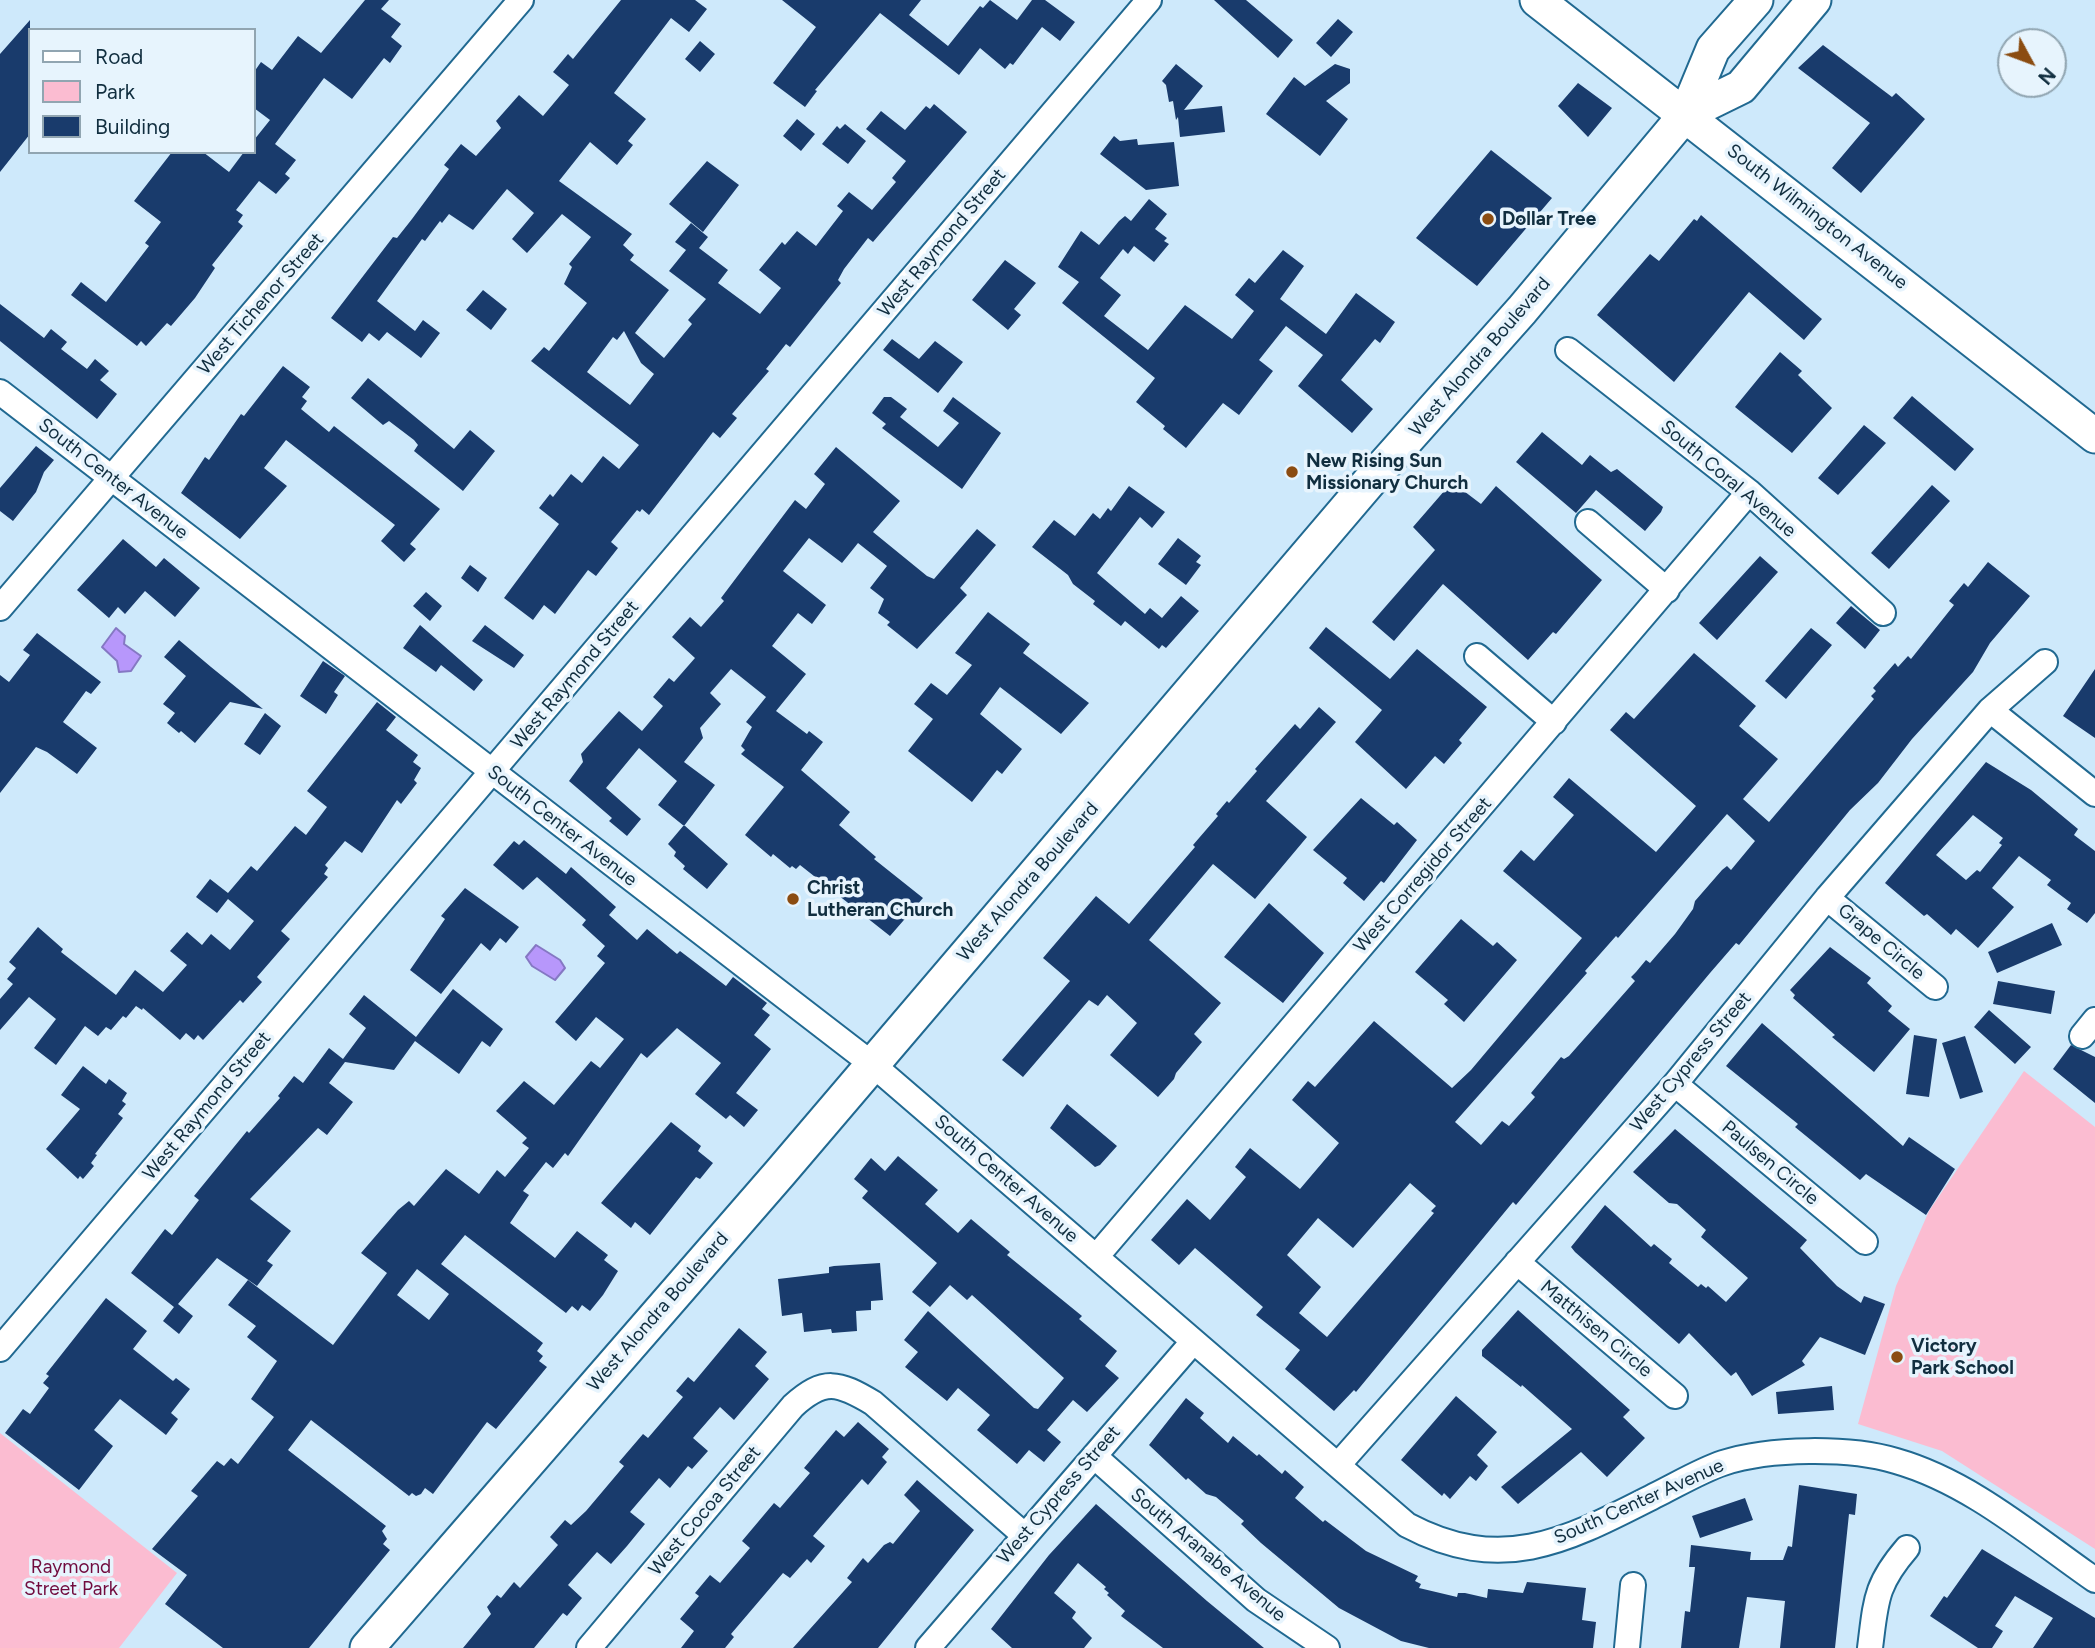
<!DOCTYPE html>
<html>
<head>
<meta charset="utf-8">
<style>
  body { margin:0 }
  #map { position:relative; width:2095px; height:1648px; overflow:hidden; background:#cee9fb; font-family:Figtree,sans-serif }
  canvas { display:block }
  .legend { position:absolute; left:28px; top:28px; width:228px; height:126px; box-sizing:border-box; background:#e7f4fd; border:2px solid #91a5b1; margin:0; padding:9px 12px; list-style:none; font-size:21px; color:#112e3f }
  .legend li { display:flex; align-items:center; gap:14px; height:35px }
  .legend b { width:35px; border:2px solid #91a5b1 }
  .north { position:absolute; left:1997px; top:28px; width:70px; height:70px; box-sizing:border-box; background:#e7f4fd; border:2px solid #91a5b1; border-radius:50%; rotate:131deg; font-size:19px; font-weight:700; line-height:28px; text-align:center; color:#112e3f }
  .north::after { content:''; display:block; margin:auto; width:24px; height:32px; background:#8b4c11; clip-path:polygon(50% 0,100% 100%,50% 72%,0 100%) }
</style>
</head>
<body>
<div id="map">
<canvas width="2095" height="1648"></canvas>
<ul class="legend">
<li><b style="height:9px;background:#fff"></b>Road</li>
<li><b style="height:19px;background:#fbbcd1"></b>Park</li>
<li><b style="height:19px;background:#193b6c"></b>Building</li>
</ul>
<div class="north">N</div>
</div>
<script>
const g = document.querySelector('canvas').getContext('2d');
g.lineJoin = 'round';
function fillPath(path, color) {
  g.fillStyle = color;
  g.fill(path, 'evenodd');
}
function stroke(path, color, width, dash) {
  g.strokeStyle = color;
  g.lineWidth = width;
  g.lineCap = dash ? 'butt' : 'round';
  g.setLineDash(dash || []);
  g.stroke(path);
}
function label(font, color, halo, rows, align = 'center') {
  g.font = font + ' Figtree,sans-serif';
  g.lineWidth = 7;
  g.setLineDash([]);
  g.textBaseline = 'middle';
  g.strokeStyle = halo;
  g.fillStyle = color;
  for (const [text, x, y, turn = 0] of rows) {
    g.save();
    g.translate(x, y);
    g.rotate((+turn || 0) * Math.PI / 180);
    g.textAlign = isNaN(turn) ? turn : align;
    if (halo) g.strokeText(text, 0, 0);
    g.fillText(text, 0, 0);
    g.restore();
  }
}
fillPath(new Path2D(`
  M2024,1071L2095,1127V1549L1942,1451L1858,1424L1896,1286L1929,1211Z
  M0,1433L177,1573L119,1648H0Z`), '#fbbcd1');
const water = new Path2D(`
  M116,628L125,636L124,644L141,656L131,671L119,672L117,661L102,647Z
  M536,945L560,960L565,968L555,980L532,966L526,957Z`);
fillPath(water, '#b797fb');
stroke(water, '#8578c3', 2);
fillPath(new Path2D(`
  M365,0H389L381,9L401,24L391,37L402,46L390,63L384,58L352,99L324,78L275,144L296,160L285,174L290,178L276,194L259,181L236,210L243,215L238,222L243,226L212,265L215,268L195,298L171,326L167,323L146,346L141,341L137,346L71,295L81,282L106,302L149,246L145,243L161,222L134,201L172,152H203L229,172L244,152H254V140L270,120L254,108V72L261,62L272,70L298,36L321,53Z
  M621,0H695L707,9L689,32L671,18L614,93L646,119L628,141L633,145L617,165L590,142L559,181L632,234L623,245L634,255L630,260L669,290L635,333L664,358L692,324L688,320L706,299L669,271L686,250L675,242L691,223L708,237L699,248L728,270L718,283L760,314L781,288L759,270L782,242L785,245L797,231L816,246L843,211L837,206L849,192L872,210L896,182L892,178L906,161L866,129L881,111L905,130L926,106L930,109L934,104L967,132L873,242L868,238L844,269L838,280L841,283L790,347L786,344L766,369L769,371L732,414L737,418L720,438L713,432L649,515L642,509L640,512L637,510L611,542L618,548L596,576L588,570L555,614L544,605L533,620L504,598L559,524L539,508L550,494L553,497L571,474L582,483L603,456L619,469L639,445L531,361L544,347L549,351L587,303L564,284L572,267L569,264L591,237L562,214L527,253L512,239L534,213L507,189L473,230L449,214L442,223L440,221L425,241L422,239L377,301L415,331L423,320L440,333L421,358L387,332L379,341L369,333L362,342L331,318L393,237L397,238L412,219L449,169L444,165L461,144L476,156L501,128L496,121L519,95L543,116L569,85L553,72L568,54L573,59ZM624,331L641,363L654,374L630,405L587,372L613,337L617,340Z
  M782,0H921L909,15L948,46L980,6L983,8L990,0L1017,20L1032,0H1045L1075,22L1060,41L1042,27L1013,65L1010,63L1005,69L980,48L959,75L880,13L815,90L817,91L805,107L773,83L816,27Z
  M1214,0H1246L1293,40L1278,58Z
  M1338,19L1353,32L1331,57L1316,43Z
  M30,20V134L0,172V54Z
  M700,41L715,54L700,72L685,59Z
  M1823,45L1892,97L1896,93L1925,119L1861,193L1832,168L1870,123L1798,68Z
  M1176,64L1203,86L1184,110L1222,106L1225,132L1180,137L1178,117L1176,120L1173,101L1169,102L1166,85L1162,81Z
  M1335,64L1350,69V83L1326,101L1348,119L1320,156L1266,114L1294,77L1305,86Z
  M1578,83L1612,108L1588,137L1558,106Z
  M797,119L815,134L801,151L783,136Z
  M845,124L866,141L848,164L822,144L837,126L840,129Z
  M1114,136L1120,141L1137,139L1138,145L1174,142L1179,186L1146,190L1100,154Z
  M1491,150L1552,198L1477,286L1416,238Z
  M707,161L739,185L703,232L669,204Z
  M1149,199L1167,214L1155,229L1167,238L1164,241L1169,244L1154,262L1134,246L1128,254L1123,249L1100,278L1121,295L1104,316L1148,350L1185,305L1232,339L1254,311L1235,295L1249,278L1255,283L1283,250L1304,266L1280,299L1326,334L1356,293L1395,322L1380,343L1375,339L1341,380L1373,409L1352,433L1298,386L1323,355L1286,326L1259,360L1273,371L1239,415L1223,403L1186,448L1163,429L1165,426L1136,402L1155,378L1062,303L1079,282L1058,267L1081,231L1099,245L1119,221L1125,216L1131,221Z
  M1701,215L1822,319L1804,340L1749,292L1674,382L1597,315L1650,254L1659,261L1694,219L1697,221Z
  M1005,260L1036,283L1014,309L1021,315L1008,330L972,300Z
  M483,290L507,309L491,330L466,310Z
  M0,304L44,338L51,329L67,342L61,349L87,369L95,359L109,371L100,380L117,394L97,419L0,341Z
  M892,339L919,359L935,341L963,362L938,393L883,350Z
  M1780,352L1802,371L1798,375L1832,408L1792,453L1735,407Z
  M283,366L310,387L302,397L307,401L301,409L329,432L334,426L440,509L410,544L416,549L404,562L381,541L395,525L286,440L264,468L287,486L240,539L181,493L205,457L209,460L241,414L244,416Z
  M368,378L454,449L470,430L495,451L463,491L414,451L418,445L414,440L389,421L383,425L351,398Z
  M1912,396L1974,449L1955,471L1893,418Z
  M884,397H891L907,409L900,417L938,447L959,423L943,411L953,397L1001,433L962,489L882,428L886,424L872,413Z
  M1864,425L1886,443L1838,495L1818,478Z
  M1542,432L1582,465L1590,455L1611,472L1617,469L1663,507L1661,512L1645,531L1596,490L1576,513L1516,462Z
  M36,446L54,460L44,472L36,492L13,521L0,511V488Z
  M836,447L900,501L873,532L927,576L934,579L977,529L996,545L960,588L967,595L917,649L887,625L890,622L878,613L884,599L870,588L887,566L858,543L842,563L809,538L783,571L826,605L812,624L798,613L772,646L806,674L776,711L807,734L809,731L823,742L801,770L850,812L839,825L876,857L874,859L923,898L890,936L800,865L796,869L792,866L790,868L773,854L771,857L745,835L784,787L741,754L745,750L741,746L752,727L746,722L766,697L731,669L710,693L721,704L700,728L703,738L684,762L715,785L684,826L658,805L677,781L639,748L606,788L641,819L627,836L609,821L612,818L569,781L583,762L581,754L619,711L642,731L663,706L653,697L669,678L674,682L695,658L672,637L690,617L701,627L724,601L721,598L795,500L806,509L825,484L814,474Z
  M1452,482L1481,504L1496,486L1602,580L1556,634L1553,632L1528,660L1443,584L1394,641L1372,622L1435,550L1413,527Z
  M1932,485L1950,501L1889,569L1871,553Z
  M1129,486L1165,512L1152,528L1140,517L1097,573L1145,614L1150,608L1162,618L1181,596L1199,611L1166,648L1162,645L1159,649L1125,621L1121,626L1093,604L1095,601L1073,584L1068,575L1032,547L1054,520L1075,536L1093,513L1100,519L1108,508L1111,511Z
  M1178,538L1201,556L1196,562L1201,565L1186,585L1158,564Z
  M123,539L156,567L164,558L200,588L175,617L145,591L125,614L118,607L109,618L77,590Z
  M1760,556L1778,572L1717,640L1699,623Z
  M1988,562L2030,596L1990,643L1973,672L1912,739L1878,783L1850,810L1739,945L1736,943L1710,973L1516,1205L1513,1202L1356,1392L1354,1390L1334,1411L1285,1369L1300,1350L1256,1315L1263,1307L1195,1248L1179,1265L1151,1240L1187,1199L1210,1220L1246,1177L1235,1167L1250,1148L1300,1189L1339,1143L1292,1100L1308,1081L1315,1087L1374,1021L1452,1088L1471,1070L1582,938L1503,871L1521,850L1534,861L1574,815L1553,797L1569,778L1656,852L1696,806L1610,730L1626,712L1634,719L1694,653L1756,706L1739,726L1778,759L1743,799L1769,822L1874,699L1871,696L1876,691L1873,688L1895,663L1898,667L1908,656L1911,659L1954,605L1949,601L1964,583L1968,587ZM1727,814L1755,841L1731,870L1727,866L1722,870L1695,901L1693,909L1675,934L1650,963L1646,960L1636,972L1631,977L1635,981L1569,1056L1564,1059L1561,1057L1531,1093L1535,1097L1509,1126L1502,1121L1481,1145L1455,1122L1587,973L1585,971L1616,936L1618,938ZM1410,1183L1436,1206L1431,1211L1434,1213L1327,1337L1299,1313L1321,1287L1287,1255L1318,1218L1353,1248Z
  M470,565L487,578L478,592L461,578Z
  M426,592L442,606L430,621L413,606Z
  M1851,606L1880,630L1865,649L1836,623Z
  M988,612L1030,644L1023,653L1089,703L1061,734L1000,687L980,714L1022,749L1002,774L997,770L972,802L908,751L933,719L914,704L931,683L947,695L972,665L955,653Z
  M420,625L483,680L474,691L441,665L436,672L403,648Z
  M485,625L524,655L514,668L472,641Z
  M1326,627L1390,679L1417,649L1487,707L1459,740L1462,743L1444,764L1435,756L1406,789L1355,742L1382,710L1309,648Z
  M1811,628L1832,645L1786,699L1765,681Z
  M37,633L101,682L91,694L86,691L63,722L97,748L77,774L47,752L36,747L0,793V675L9,682L30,655L23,650Z
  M179,640L211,667L263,709L230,702L195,743L181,731L179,733L167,723L175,713L163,704L186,676L164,657Z
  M323,661L345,676L334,692L338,695L326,714L300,696Z
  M2095,669V738L2063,716Z
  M377,702L396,717L386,730L418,755L413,762L421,768L414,780L417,783L401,804L397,800L362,853L345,841L325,865L328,868L324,874L328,877L281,931L290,939L257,977L262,982L243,1003L240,1000L203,1040L198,1035L194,1040L186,1033L180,1040L143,1008L142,1010L136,1006L126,1018L123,1016L111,1030L106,1027L98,1036L85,1026L56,1065L34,1048L56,1019L29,997L0,1030V999L13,984L7,979L16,968L9,962L38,927L63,949L61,952L116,995L135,970L163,992L187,965L170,951L187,932L202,945L211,934L230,950L254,921L228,899L217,913L196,897L210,879L228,893L251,866L257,871L295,826L306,835L327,807L307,791Z
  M1319,707L1336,722L1266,801L1307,837L1255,899L1213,864L1149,940L1221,1003L1194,1034L1202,1042L1176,1073L1174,1079L1158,1097L1110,1055L1137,1023L1107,995L1098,1006L1089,1000L1023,1077L1002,1060L1070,981L1043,958L1096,896L1129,924L1195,847L1193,845L1218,816L1216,814L1227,801L1229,803L1257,771L1255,769L1295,724L1300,729Z
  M265,713L281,726L260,755L244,744Z
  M1986,762L2031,790L2078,829L2074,835L2095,851V913L2087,923L2067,909L2071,903L2047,885L2051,880L2019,856L1992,888L2014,907L1978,948L1956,929L1951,935L1927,914L1924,916L1885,883ZM1973,815L2003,838L1999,843L2002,845L1980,872L1977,870L1966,880L1936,855Z
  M1361,798L1394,825L1397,822L1417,840L1384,883L1381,881L1364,901L1343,883L1347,878L1313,850Z
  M684,825L728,864L707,889L683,869L685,866L674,856L676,852L668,844Z
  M524,840L566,874L571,867L616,907L609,915L637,940L647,929L677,954L680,951L726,986L733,977L767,1003L762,1009L770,1015L754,1035L771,1049L736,1093L758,1110L744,1127L730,1115L726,1119L695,1094L721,1063L677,1028L647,1058L641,1053L568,1156L565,1153L553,1168L546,1162L523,1191L529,1195L510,1223L555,1258L577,1231L608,1255L604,1260L618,1271L603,1295L590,1311L582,1305L578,1311L572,1306L566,1313L465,1235L441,1264L543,1343L537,1351L543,1356L539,1361L547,1367L496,1429L487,1422L433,1494L425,1488L421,1494L416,1496L412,1493L409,1496L311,1420L288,1450L386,1526L382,1531L387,1539L383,1544L390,1550L309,1648H223L165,1604L187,1575L152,1549L198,1496L191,1491L217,1461L224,1466L231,1458L238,1464L274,1417L251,1399L277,1361L247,1337L256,1326L228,1305L248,1280L333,1345L387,1273L361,1253L398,1210L409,1201L414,1206L446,1169L479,1194L497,1170L505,1177L529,1148L522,1143L527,1138L496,1111L524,1081L554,1105L591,1061L600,1068L624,1039L596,1017L576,1041L555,1022L605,963L597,956L605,946L582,925L586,920L537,877L523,890L493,865L514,841L519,845ZM417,1269L449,1294L429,1320L397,1295Z
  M465,888L519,927L506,943L500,938L490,951L481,943L441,994L410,970L445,919L441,916Z
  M1269,903L1324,953L1283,1003L1224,957Z
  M1461,919L1493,946L1497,942L1517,960L1464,1022L1444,1004L1448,1000L1415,972Z
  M2052,923L2062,945L1997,973L1988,952Z
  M1830,947L1871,978L1867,983L1892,1006L1888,1011L1910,1029L1874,1072L1832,1037L1835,1035L1793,998L1795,995L1790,990Z
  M1998,981L2055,991L2051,1014L1993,1004Z
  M453,989L503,1029L490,1047L482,1041L459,1074L415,1041L394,1070L345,1062L329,1083L353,1102L327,1135L318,1128L250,1199L291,1231L267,1261L273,1265L257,1286L217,1258L178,1304L193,1316L179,1334L163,1321L174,1307L131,1273L165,1229L172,1235L199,1200L194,1196L247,1131L249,1133L280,1098L278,1096L294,1076L303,1083L329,1048L343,1059L366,1028L349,1014L364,995L416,1037Z
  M1989,1010L2031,1047L2015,1064L1974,1027Z
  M1762,1023L1903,1146L1909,1137L1955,1169L1926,1215L1866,1174L1860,1180L1795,1127L1798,1124L1726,1066Z
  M1914,1035L1937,1039L1929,1097L1906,1094Z
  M1965,1036L1983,1092L1960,1099L1942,1043Z
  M2071,1045L2095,1057V1103L2053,1069Z
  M83,1066L106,1084L109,1079L127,1093L122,1101L126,1104L118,1114L123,1118L95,1154L97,1155L91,1163L94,1166L83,1179L80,1176L78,1179L46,1149L80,1109L61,1095Z
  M1067,1104L1117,1146L1100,1165L1095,1167L1050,1128Z
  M671,1122L701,1146L698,1151L713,1163L700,1179L696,1177L650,1235L635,1222L631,1228L601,1203Z
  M1675,1129L1807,1240L1800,1248L1837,1286L1861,1303L1864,1296L1885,1304L1865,1355L1820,1337L1802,1361L1805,1365L1752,1396L1736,1372L1731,1376L1689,1333L1679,1344L1575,1252L1571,1247L1605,1205L1651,1247L1654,1244L1672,1259L1669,1263L1698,1287L1701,1284L1706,1288L1708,1286L1726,1302L1748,1278L1701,1237L1706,1230L1677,1204L1669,1203L1633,1172Z
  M898,1156L938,1190L925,1204L958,1233L971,1219L1010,1252L1007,1255L1082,1316L1079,1319L1117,1351L1105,1366L1119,1378L1087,1412L1073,1400L1047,1430L1061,1442L1044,1462L1029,1450L1017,1464L977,1430L990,1415L958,1388L947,1401L905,1367L918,1352L904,1340L928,1311L1034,1408L1038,1409L1064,1378L972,1295L967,1300L950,1285L930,1307L912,1292L937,1263L862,1198L868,1191L854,1179L871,1158L885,1171Z
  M880,1263L883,1300L871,1301V1310L856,1311L857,1331L832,1333L831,1329L804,1332L802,1313L782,1316L778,1279L829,1273V1267L834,1266Z
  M106,1298L147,1331L133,1349L173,1381L176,1378L190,1389L171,1413L178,1419L166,1435L120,1399L94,1430L113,1446L79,1490L5,1433L23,1409L30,1414L49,1388L43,1383L49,1376L46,1374Z
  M1518,1310L1630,1410L1623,1417L1645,1438L1607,1477L1581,1452L1518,1504L1501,1487L1572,1429L1522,1385L1521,1387L1482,1356V1350Z
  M739,1328L767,1352L755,1366L769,1379L734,1420L720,1407L693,1438L708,1451L692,1469L688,1466L670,1488L659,1478L630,1512L645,1524L627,1546L611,1564L597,1552L568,1585L582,1598L567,1616L563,1613L534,1648H463L491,1614L487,1607L497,1595L501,1598L514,1582L520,1588L558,1545L550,1537L565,1520L571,1525L586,1511L624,1466L619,1462L643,1434L648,1438L683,1397L676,1391L688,1377L694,1382Z
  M1832,1386L1834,1410L1778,1414L1776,1392Z
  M1456,1396L1497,1432L1477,1455L1488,1466L1476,1481L1470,1476L1450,1499L1444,1493L1442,1496L1401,1460Z
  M1186,1398L1204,1413L1200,1418L1228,1443L1233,1436L1257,1456L1259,1454L1282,1474L1285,1470L1304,1487L1295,1498L1323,1522L1325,1520L1366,1551L1418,1576L1415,1581L1421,1584L1419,1588L1457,1597L1458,1593H1465L1487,1598L1488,1589L1523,1593L1527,1582L1586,1588L1582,1620L1596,1622L1593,1648H1429L1401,1641L1339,1608L1261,1543L1241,1524L1244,1521L1216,1497L1206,1494L1188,1478L1186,1480L1149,1445Z
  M858,1422L889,1449L882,1457L887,1462L868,1485L862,1479L813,1536L825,1546L811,1563L807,1559L790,1578L783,1573L731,1634L734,1637L725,1648H681L694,1631L680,1619L699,1596L695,1593L710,1575L720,1583L750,1548L742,1541L774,1503L780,1508L810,1473L804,1468L836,1430L844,1437Z
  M917,1480L974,1530L878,1648H793L852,1582L847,1578L863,1558L868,1563L884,1545L890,1542L893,1544L920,1511L904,1495Z
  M1799,1485L1857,1494L1855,1515L1849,1514L1835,1648H1780L1785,1601L1747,1597L1739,1648H1681L1685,1611L1690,1612L1695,1567H1689L1691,1545L1751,1552L1750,1560H1783L1788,1546L1792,1547Z
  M1745,1498L1753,1520L1700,1538L1692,1516Z
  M1096,1504L1207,1601L1264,1648H1163L1121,1616L1125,1611L1107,1595L1109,1593L1104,1589L1106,1587L1078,1563L1054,1593L1076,1612L1072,1618L1092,1638L1084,1648H1012L991,1629L1049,1555Z
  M1982,1549L2095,1618V1648H2033L2053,1618L2015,1596L1995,1626L2003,1631L1992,1648H1978L1930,1616L1944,1596L1947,1598Z`), '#193b6c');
const street = new Path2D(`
  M1568,350L1749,492L1883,613
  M0,392L872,1064L1407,1525C1505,1577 1571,1538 1660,1493C1680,1483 1702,1470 1723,1463C1769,1448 1849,1447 1896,1461C1970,1482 2033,1537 2095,1580
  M1588,522L1667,590
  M0,608L521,0
  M1477,656L1554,722
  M1990,710L2095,794
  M1827,898L1935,987
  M2082,1036L2095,1020
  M1675,1084L1865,1242
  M1096,1257L1749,492
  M1517,1262L1675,1396
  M0,1349L1149,0
  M1094,1456L1256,1600L1327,1648
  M1338,1465L1675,1084L1827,898L1990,710L2045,662
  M589,1648L793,1406C824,1378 838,1382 873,1403L1023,1534
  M928,1648L1192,1343
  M1627,1648L1633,1585
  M1870,1648C1876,1601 1875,1585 1907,1548`);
const secondary = new Path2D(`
  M1537,0L2095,436
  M1686,114L1741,87L1814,0
  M367,1648L780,1173L1369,482L1522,310L1686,114L1713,49L1756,0`);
stroke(street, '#216991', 28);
stroke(secondary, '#216991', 37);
stroke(street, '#fff', 24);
stroke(secondary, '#fff', 33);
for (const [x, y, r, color] of [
  [1488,219,7,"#8b4c11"],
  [1292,472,7,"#8b4c11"],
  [793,899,7,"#8b4c11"],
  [1897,1357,7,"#8b4c11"]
]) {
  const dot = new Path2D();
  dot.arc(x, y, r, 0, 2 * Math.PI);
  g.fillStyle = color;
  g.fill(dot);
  stroke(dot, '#e7f4fd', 2.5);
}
label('19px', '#112e3f', '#e7f4fd', [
  ["South Wilmington Avenue",1817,217,38],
  ["West Raymond Street",942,243,-50],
  ["West Tichenor Street",261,304,-49],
  ["West Alondra Boulevard",1480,357,-49],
  ["South Center Avenue",113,479,38],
  ["South Coral Avenue",1728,479,40],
  ["West Raymond Street",575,675,-50],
  ["South Center Avenue",562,826,38],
  ["West Corregidor Street",1423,875,-49],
  ["West Alondra Boulevard",1028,882,-49],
  ["Grape Circle",1881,942,40],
  ["West Cypress Street",1691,1062,-50],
  ["West Raymond Street",207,1106,-50],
  ["Paulsen Circle",1770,1163,40],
  ["South Center Avenue",1006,1179,41],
  ["West Alondra Boulevard",658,1312,-49],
  ["Matthisen Circle",1596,1329,40],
  ["West Cypress Street",1059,1495,-49],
  ["South Center Avenue",1639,1502,-24],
  ["West Cocoa Street",705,1511,-50],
  ["South Aranabe Avenue",1208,1555,40]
]);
label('bold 19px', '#112e3f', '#e7f4fd', [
  ["Dollar Tree",1502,219],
  ["New Rising Sun",1306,461],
  ["Missionary Church",1306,483],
  ["Christ",807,888],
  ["Lutheran Church",807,910],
  ["Victory",1911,1346],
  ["Park School",1911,1368]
], 'left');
label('19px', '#710b3e', '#e7f4fd', [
  ["Raymond",71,1567],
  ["Street Park",71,1589]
]);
</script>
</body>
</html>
